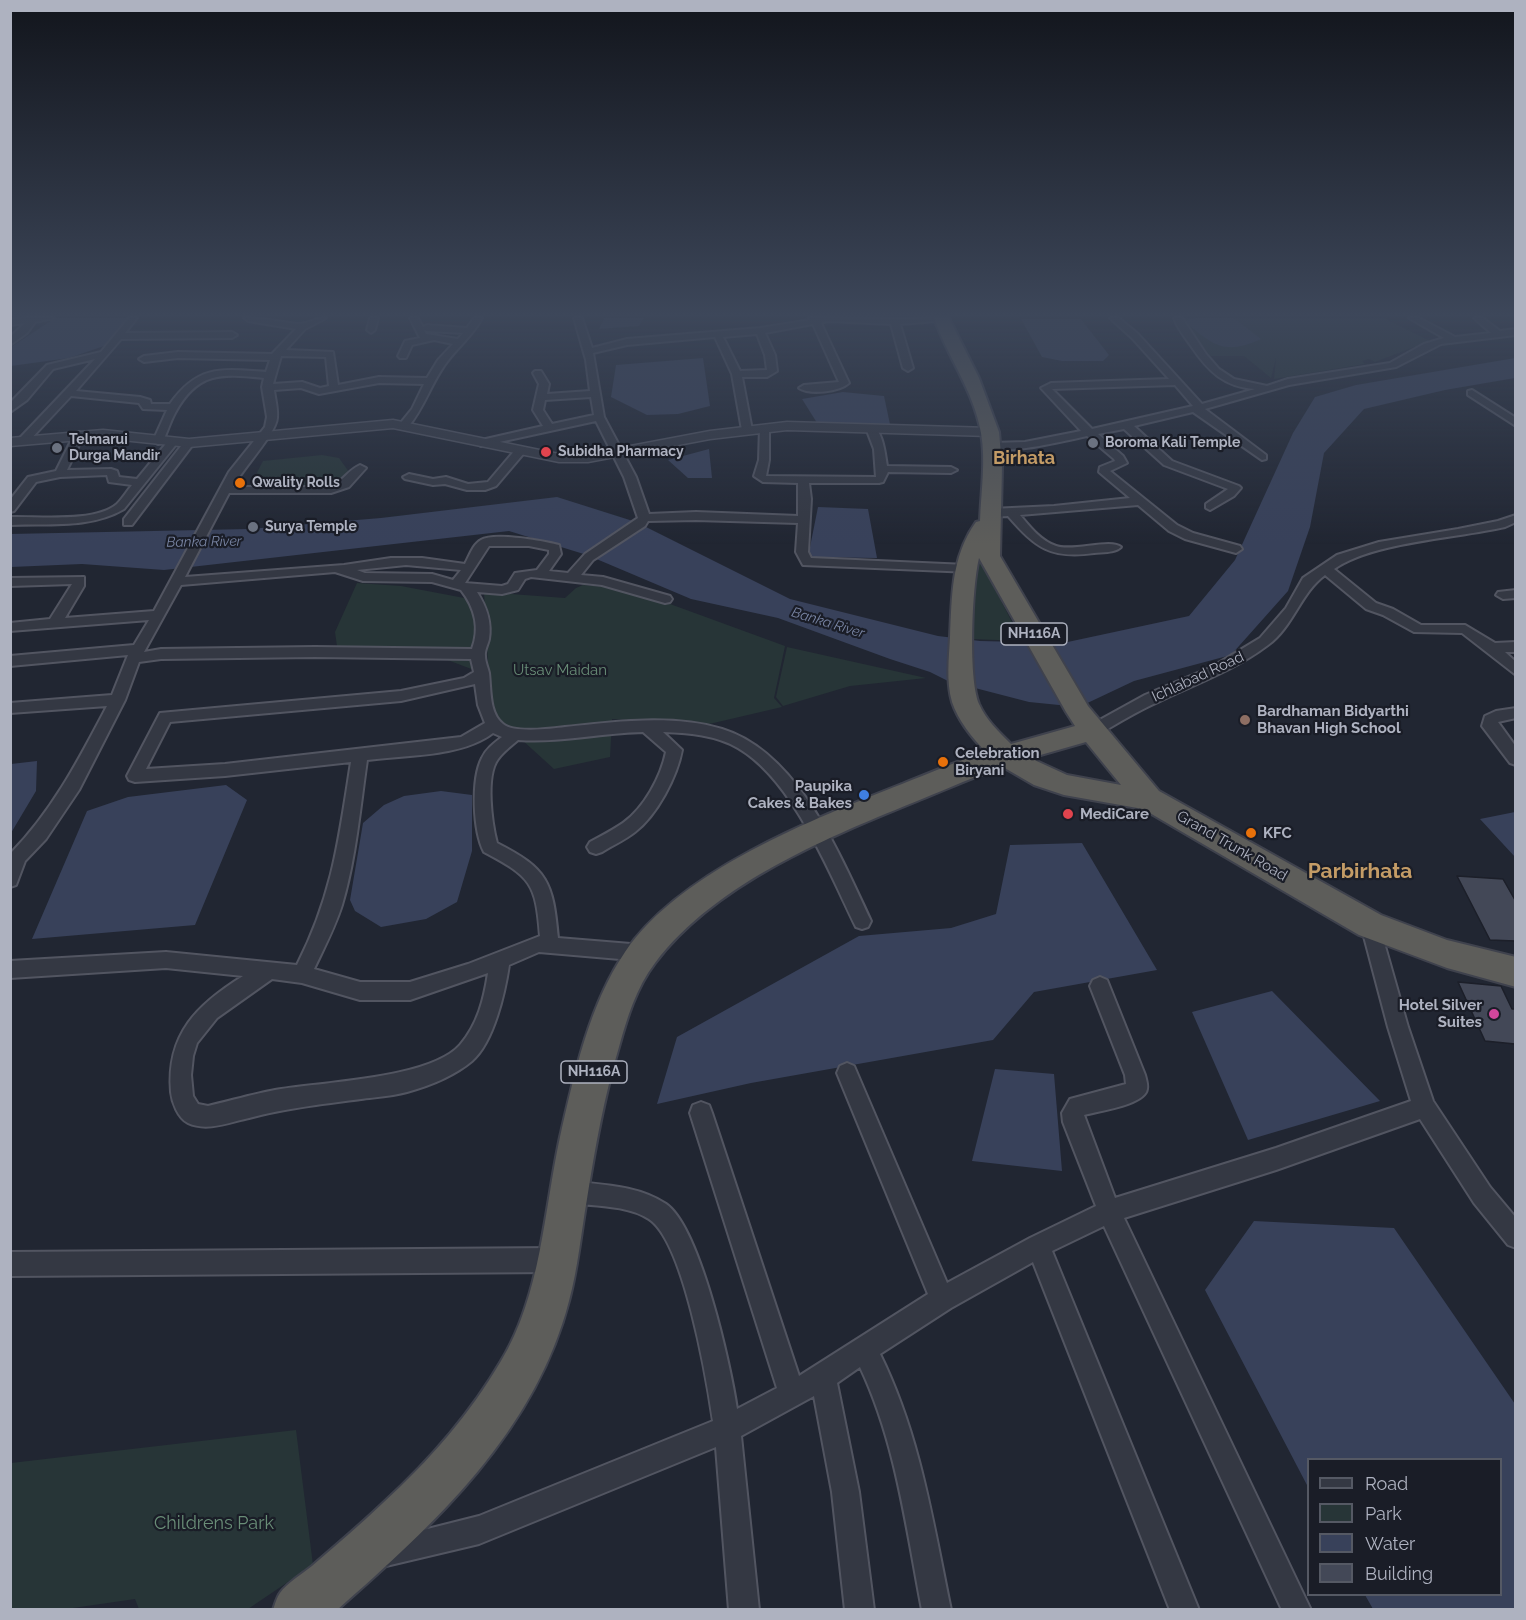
<!DOCTYPE html>
<html>
<head>
<meta charset="utf-8">
<style>
  body { margin:0 }
  #map { position:relative; width:1526px; height:1620px; overflow:hidden; background:#212632; font-family:Raleway,sans-serif }
  canvas { display:block }
  .frame { position:absolute; inset:0; border:12px solid #aeb2c0; pointer-events:none }
  .legend { position:absolute; left:1307px; top:1458px; width:195px; height:138px; box-sizing:border-box; background:#1a1d27; border:2px solid #555964; margin:0; padding:8px 10px; list-style:none; font-size:18px; color:#aeb2c0 }
  .legend li { display:flex; align-items:center; gap:12px; height:30px }
  .legend b { width:30px; border:2px solid #555964 }
</style>
</head>
<body>
<div id="map">
<canvas width="1526" height="1620"></canvas>
<div class="frame"></div>
<ul class="legend">
<li><b style="height:8px;background:#343843"></b>Road</li>
<li><b style="height:16px;background:#273537"></b>Park</li>
<li><b style="height:16px;background:#38415a"></b>Water</li>
<li><b style="height:16px;background:#434857"></b>Building</li>
</ul>
</div>
<script>
const g = document.querySelector('canvas').getContext('2d');
g.lineJoin = 'round';
function fillPath(path, color) {
  g.fillStyle = color;
  g.fill(path, 'evenodd');
}
function stroke(path, color, width, dash) {
  g.strokeStyle = color;
  g.lineWidth = width;
  g.lineCap = dash ? 'butt' : 'round';
  g.setLineDash(dash || []);
  g.stroke(path);
}
function label(font, color, halo, rows, align = 'center') {
  g.font = font + ' Raleway,sans-serif';
  g.lineWidth = 4.5;
  g.setLineDash([]);
  g.textBaseline = 'middle';
  g.strokeStyle = halo;
  g.fillStyle = color;
  for (const [text, x, y, turn = 0] of rows) {
    g.save();
    g.translate(x, y);
    g.rotate((+turn || 0) * Math.PI / 180);
    g.textAlign = isNaN(turn) ? turn : align;
    if (halo) g.strokeText(text, 0, 0);
    g.fillText(text, 0, 0);
    g.restore();
  }
}
fillPath(new Path2D(`
  M1181,318H1384L1430,341L1375,362L1369,359L1362,361L1365,364L1274,379L1276,358L1271,378L1244,356H1210Z
  M322,455L339,458L349,472L339,484L303,490L247,492L263,461Z
  M978,557L1022,641L971,639Z
  M357,583L401,586L480,601L482,673L429,653H362L337,646L335,632Z
  M583,585L629,589L785,646L774,698L782,707L705,725L612,719L610,757L554,769L510,729L491,717L484,592L565,598L576,588Z
  M787,647L926,678L850,686L783,706L776,697Z
  M296,1430L313,1565L248,1609H139L135,1599L66,1609H11V1463Z`), '#273537');
fillPath(new Path2D(`
  M55,318H128L104,346L69,358L11,366V347Z
  M604,318H644L639,326L599,329Z
  M1195,318H1234L1261,339C1224,356 1213,345 1184,321Z
  M1021,319H1081L1109,355L1103,361H1062L1042,357Z
  M703,358L710,406L678,414L647,415L611,397L616,365Z
  M1515,358V378L1445,390L1364,409L1324,453L1310,527L1288,591L1231,655L1134,681L1079,707L1029,702L948,681L930,672L890,659L778,618L691,599L587,555L509,531L164,570L82,564L11,567L10,534L249,529L381,518L557,497L636,522L790,599L938,636L980,641L1063,643L1189,616L1235,560L1293,433L1315,397L1356,385Z
  M843,392L884,396L891,429L819,426L802,399Z
  M709,449L712,478H688L668,460Z
  M818,507L868,509L877,558L808,557Z
  M37,761L36,791L11,833V764Z
  M226,785L247,800L195,925L32,939L87,811L128,797Z
  M441,791L472,795V851L457,902L426,919L381,927L355,911L350,900L363,823L384,805L404,796Z
  M1515,812H1516L1515,857L1480,819Z
  M1082,843L1157,970L1034,992L993,1040L751,1083L657,1104L677,1037L859,936L951,928L996,914L1010,845Z
  M1272,991L1380,1101L1248,1140L1192,1012Z
  M995,1069L1054,1074L1062,1171L972,1161Z
  M1254,1221L1394,1228L1515,1404V1609H1373L1365,1595L1500,1594V1460H1308V1487L1205,1290Z`), '#38415a');
const building = new Path2D(`
  M1457,876L1503,879L1515,900V941L1490,940Z
  M1458,982L1501,986L1512,1009H1515V1044L1485,1041Z`);
fillPath(building, '#434857');
stroke(building, '#1c1f29', 1.5);
const minor = new Path2D(`
  M28,318H54L35,322L27,333L10,345V337L25,323L10,325V319Z
  M129,318H137L125,333L232,332L237,335L232,338L121,339L76,391L140,397L150,400L151,404H170C198,364 223,369 266,372L270,360L178,358L144,362L139,359L144,356L178,352L272,354L296,329L248,321L244,318C262,318 280,322 298,324C307,324 316,318 326,318L305,329L286,350L333,352L338,385L379,377L427,378L438,360L453,344L434,340L412,345L406,358H400L398,356L405,341L420,338L410,318H418L423,327L427,325L467,328L474,318H482C473,336 456,348 444,366C430,386 424,408 408,427L399,425L412,409L424,384L379,383L319,394L301,388L274,390C275,399 278,409 277,418C276,434 242,469 233,487H330C344,481 348,470 360,465L366,468L349,487L331,493H229L185,577L344,565L391,558H422L465,564C469,557 473,544 481,540C494,532 543,541 559,545L561,554L549,571L568,573L585,554L638,518L624,477L596,421L481,446L476,443L477,441L543,426L533,410L539,384L533,373L535,371H541L549,384L547,394L590,391L586,360L574,318H582L592,348L627,339L760,328L810,320L809,318L905,319L942,318L938,321L900,324L913,368L908,371L903,368L891,324L827,321L821,323L849,383C839,392 810,395 799,388L804,385L839,382L813,324L765,333L775,355L777,371L767,377H742L752,430L747,433L742,430L732,374L715,337L627,345L593,353L604,417L636,477L649,514L696,512L798,516V483L763,482L754,476L759,460L760,427L769,429V460L766,476L876,477L874,449L866,428L871,425C883,430 885,454 887,466L951,467L957,470L951,473L888,472L883,482L879,483H809L811,499L808,552L811,558L967,565L973,569L971,572L803,565L796,552L798,523L696,520L648,521L645,526L593,560L581,575L603,577L670,596L672,599L670,602L665,603L602,585L531,577L525,579L518,590L502,594L477,592C486,606 492,621 489,639C488,644 484,651 485,656C485,662 488,668 489,673C491,690 489,713 503,724C513,733 550,729 565,727C616,722 672,714 722,729C798,752 840,855 871,921L868,927L862,929L856,927C829,872 793,780 738,748C716,735 689,733 663,732L682,750C677,777 657,815 635,832C625,840 613,845 602,852L596,854L590,852L587,847L590,842C601,836 613,830 623,823C644,808 661,777 666,752L643,732C601,733 560,743 518,740C511,746 503,752 498,759C485,776 492,824 497,843C548,869 553,882 558,938L643,945L650,947L652,953L650,959L643,961L539,952L509,965C505,992 494,1042 472,1061C454,1076 429,1086 407,1092C392,1096 376,1097 361,1099C324,1104 286,1108 249,1118C230,1122 207,1132 188,1123C178,1118 172,1102 171,1092C166,1034 198,1004 243,976L166,968L10,978V961L166,952L297,965C333,894 339,838 351,762L225,776L135,782L129,780L127,776L160,713L401,691L464,678L474,672L471,659L315,657L161,659L139,662L125,700L79,790L46,839L25,861L16,885L10,887L11,853C53,810 79,759 107,706L10,713V703L112,695L128,655L10,666V656L134,645L149,620L10,631V623L50,619L72,584L10,586V578L84,577V586L65,618L154,611L229,472L265,427L267,417L262,387L264,378C222,374 198,371 175,413C170,422 167,433 162,443L158,444L153,441L167,410L143,409L139,403L71,396L27,443H19V439L95,359L53,369L27,400L10,412V403L47,365L101,352ZM424,330L427,331L463,333L458,339L426,334ZM757,334L765,355L767,370L740,371L723,337ZM281,356L326,357L329,386L320,388L302,382L273,384ZM591,397L594,415L552,424L543,410L545,400ZM489,546H529L549,550V554L537,570L515,573L508,584L502,586L465,583ZM406,565L461,570L453,580L432,574L365,573L357,570ZM335,572L363,581L432,582L461,590C475,608 480,628 472,649L315,647L161,649L144,652L181,585ZM475,684L478,705L485,723L461,737L225,764L146,769L170,722L401,701ZM493,733L502,737C494,743 486,749 482,758C471,779 473,831 484,852C531,877 536,883 540,936L468,964L410,982H360L314,969C324,948 335,927 342,905C356,858 360,808 367,760C405,755 462,757 493,733ZM488,973C484,999 478,1024 460,1045C430,1079 320,1082 275,1090C253,1094 230,1101 208,1106L198,1104L193,1096L191,1075L193,1056L197,1043L217,1018L272,979L302,983L360,1000H410Z
  M370,318H378L375,330L371,333L367,330Z
  M1110,318H1119L1138,334L1202,404L1255,389C1224,387 1208,371 1191,346C1185,337 1177,328 1174,318H1182L1206,354L1219,369L1234,379L1267,386L1288,379L1390,363L1424,344L1444,338L1409,318H1419L1455,337L1491,333L1474,318H1483L1500,331L1516,329V335L1441,344L1396,367L1289,385L1205,409L1266,455V459L1262,460L1193,412L1134,426L1172,461L1239,486L1241,488L1234,496L1210,510L1206,508V504L1228,489L1164,465L1124,429L1098,434L1123,456L1127,463L1110,471L1177,525L1193,533L1240,546L1242,549L1236,553L1185,539L1169,531L1138,505L1020,515C1030,527 1041,541 1056,546C1073,552 1111,538 1121,547C1115,553 1103,552 1094,553C1050,559 1036,548 1008,516L991,517L985,513L991,509L1054,506L1130,498L1099,472L1100,467L1115,461L1114,459L1087,436C1068,440 1001,457 987,446L992,443L1025,442L1081,431L1041,388L1051,383L1169,379L1132,338ZM1175,385L1193,406L1092,429L1052,389Z
  M1472,390L1516,418V426L1468,395V391Z
  M79,432L84,435L67,470L111,469L117,471L119,477L137,479L169,440L173,439L178,442L124,509C90,529 48,523 10,525V517C38,516 95,523 117,504C122,499 127,491 132,485L109,482L107,475L60,477L36,482L14,511L10,512V500L28,477L56,471L74,435Z
  M189,440L194,443L132,525H124V519L185,441Z
  M520,448L524,449V453L496,486L485,490H467L445,484L433,485L405,479L403,477L409,474L433,479L446,477L468,484L488,482L516,449Z
  M1516,515V522L1505,527C1457,538 1372,542 1334,569L1376,603L1393,609L1421,625H1465L1495,643L1516,642V652H1505L1516,662V675L1462,633L1414,632L1383,615L1366,609L1325,575C1301,592 1293,627 1268,645C1235,670 1195,684 1158,702C1137,711 1117,724 1097,735H1087L1084,731L1087,727L1145,695L1212,667L1260,638L1286,608L1303,578L1337,555L1379,542L1458,529L1498,521Z
  M1516,590V598L1503,599L1496,595L1498,592Z
  M1516,708V718L1498,722L1516,747V765L1510,763L1482,726L1485,716L1496,711Z
  M1370,917L1376,919L1379,925L1408,1027L1433,1101L1490,1187L1516,1218V1248L1508,1245L1474,1203L1420,1119L1276,1170L1124,1218L1311,1610H1282L1104,1226L1052,1251L1199,1610H1170L1033,1262L951,1308L880,1354C920,1435 933,1522 951,1610H922C906,1527 896,1443 860,1367L837,1383L859,1492L874,1610H845L832,1492L814,1396L741,1436L759,1610H729L716,1447L479,1544L386,1566L376,1562L372,1552L376,1542L479,1516L713,1421C707,1380 684,1242 649,1219C627,1205 594,1206 569,1203L561,1200L558,1192L561,1184L569,1181C601,1185 638,1185 666,1204C700,1227 731,1367 737,1409L777,1388L690,1113L693,1105L701,1102L709,1105L712,1113L799,1376L928,1294L837,1073L840,1066L847,1063L854,1066L947,1283L1030,1238L1096,1206L1063,1122L1062,1113L1070,1099L1126,1084L1125,1075L1090,986L1093,980L1100,977L1107,980L1145,1075C1146,1079 1148,1085 1147,1089C1145,1105 1098,1111 1084,1115L1115,1198L1276,1148L1411,1101L1388,1027L1361,925L1364,919Z
  M557,1248L565,1252L569,1260L565,1268L557,1272L10,1276V1252Z`);
const tertiary = new Path2D(`
  M393,420L559,454H588L710,431L787,422L990,428L997,432L990,436L787,430L710,439L588,462H559L393,428L189,447L103,438L10,446V438L103,430L189,439Z`);
const trunk = new Path2D(`
  M934,318H949L979,378L999,432L1002,466L1000,556L1088,706L1159,791L1381,915L1447,940L1516,957V987L1447,968L1359,935L1143,809L1064,795L1034,785L1003,767C975,776 949,788 922,799C831,836 716,882 655,963C636,988 627,1018 619,1047C604,1097 595,1148 587,1199C581,1233 578,1268 569,1301C535,1432 435,1524 337,1610H273C275,1604 277,1597 280,1593C287,1583 302,1574 312,1566C336,1545 360,1525 383,1503C429,1461 470,1414 501,1361C541,1295 544,1211 560,1137C574,1075 589,1005 625,952C680,871 813,819 902,784C930,773 957,761 986,752C972,738 958,720 952,702C946,681 949,658 950,637C952,596 951,557 976,522L980,521C981,492 986,461 981,433C974,391 947,356 934,318ZM979,558L1066,712L1075,726L1011,744C999,732 986,720 979,704C968,677 972,587 979,558ZM1086,742L1121,785L1067,775L1030,758Z`);
stroke(minor, '#525561', 4);
stroke(tertiary, '#525561', 3);
stroke(trunk, '#3f424d', 4);
fillPath(minor, '#343843');
fillPath(tertiary, '#343843');
fillPath(trunk, '#5d5d5a');
const sky = g.createLinearGradient(0, 0, 0, 544);
sky.addColorStop(0, '#12151c');
sky.addColorStop(0.58, '#3d475a');
sky.addColorStop(1, '#3d475a00');
g.fillStyle = sky;
g.fillRect(0, 0, 1526, 544);
for (const [x, y, r, color] of [
  [1093,443,6,"#6b7280"],
  [57,448,6,"#6b7280"],
  [546,452,6,"#e0444e"],
  [240,483,6,"#e8710a"],
  [253,527,6,"#6b7280"],
  [1245,720,6,"#8d6e63"],
  [943,762,6,"#e8710a"],
  [864,795,6,"#3f7fe0"],
  [1068,814,6,"#e0444e"],
  [1251,833,6,"#e8710a"],
  [1494,1014,6,"#d1479c"]
]) {
  const dot = new Path2D();
  dot.arc(x, y, r, 0, 2 * Math.PI);
  g.fillStyle = color;
  g.fill(dot);
  stroke(dot, '#1a1d27', 2);
}
label('bold 14px', '#aeb2c0', '#1a1d27', [
  ["Telmarui",69,440],
  ["Durga Mandir",69,456],
  ["Boroma Kali Temple",1105,443],
  ["Subidha Pharmacy",558,452],
  ["Qwality Rolls",252,483],
  ["Surya Temple",265,527]
], 'left');
label('italic 14px', '#7a86a5', '#1a1d27', [
  ["Banka River",204,542,-1],
  ["Banka River",828,623,17]
]);
for (const [x, y, w] of [
  [1034,634,66],
  [594,1072,66]
]) {
  const box = new Path2D();
  box.roundRect(x - w / 2, y - 11, w, 22, 4.5);
  g.fillStyle = '#1a1d27';
  g.fill(box);
  stroke(box, '#aeb2c0', 1.5);
}
label('bold 14px', '#aeb2c0', null, [
  ["NH116A",1034,634],
  ["NH116A",594,1072]
]);
label('15px', '#698d77', '#1a1d27', [
  ["Utsav Maidan",560,670]
]);
label('15px', '#aeb2c0', '#1a1d27', [
  ["Ichlabad Road",1198,677,-25],
  ["Grand Trunk Road",1232,846,30]
]);
label('bold 15px', '#aeb2c0', '#1a1d27', [
  ["Bardhaman Bidyarthi",1257,711],
  ["Bhavan High School",1257,728],
  ["Celebration",955,753],
  ["Biryani",955,770],
  ["Paupika",852,786,"right"],
  ["Cakes & Bakes",852,803,"right"],
  ["MediCare",1080,814],
  ["KFC",1263,833],
  ["Hotel Silver",1482,1005,"right"],
  ["Suites",1482,1022,"right"]
], 'left');
label('bold 18px', '#c49c66', '#1a1d27', [
  ["Birhata",1024,459]
]);
label('18px', '#698d77', '#1a1d27', [
  ["Childrens Park",214,1524]
]);
label('bold 21px', '#c49c66', '#1a1d27', [
  ["Parbirhata",1360,872]
]);
</script>
</body>
</html>
